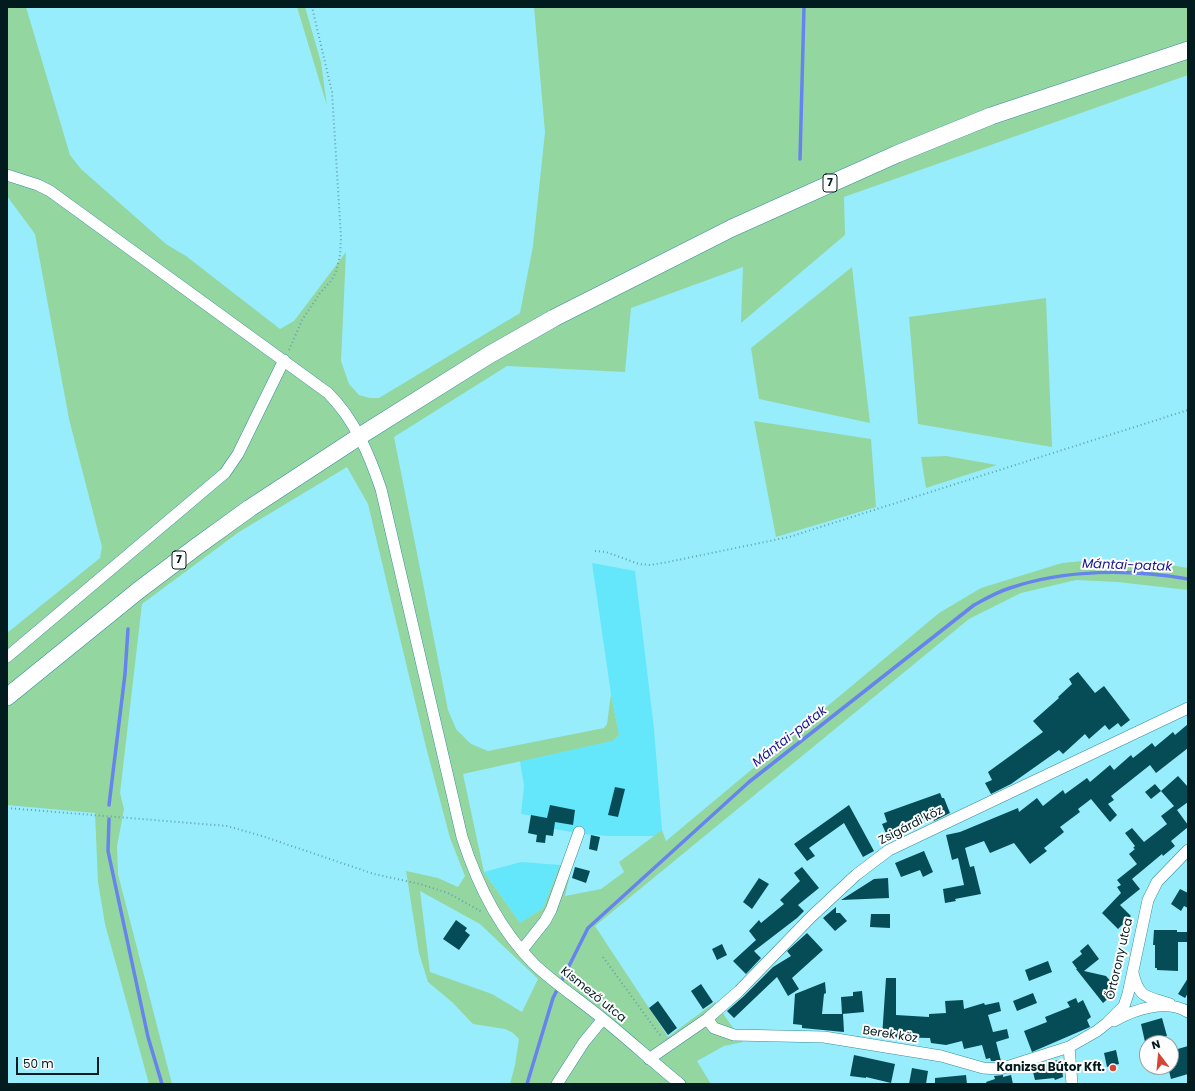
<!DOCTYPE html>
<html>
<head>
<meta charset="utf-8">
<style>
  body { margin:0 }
  #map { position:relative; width:1195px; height:1091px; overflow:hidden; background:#97edfc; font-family:Poppins,sans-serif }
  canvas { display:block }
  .frame { position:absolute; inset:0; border:8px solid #021b1f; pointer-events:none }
  .north { position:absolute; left:1139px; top:1035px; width:40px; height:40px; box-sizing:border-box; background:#fefefe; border:1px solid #99a3a5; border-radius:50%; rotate:344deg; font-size:11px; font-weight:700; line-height:16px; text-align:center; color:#021b1f }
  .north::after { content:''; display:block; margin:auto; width:14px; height:18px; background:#d34537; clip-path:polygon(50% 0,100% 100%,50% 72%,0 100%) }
  .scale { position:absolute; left:16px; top:1057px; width:83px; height:18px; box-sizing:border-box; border:2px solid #021b1f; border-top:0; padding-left:5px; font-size:12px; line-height:14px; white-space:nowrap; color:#021b1f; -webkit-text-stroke:3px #fefefe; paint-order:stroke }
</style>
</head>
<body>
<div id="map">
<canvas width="1195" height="1091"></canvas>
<div class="frame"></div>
<div class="north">N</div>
<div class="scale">50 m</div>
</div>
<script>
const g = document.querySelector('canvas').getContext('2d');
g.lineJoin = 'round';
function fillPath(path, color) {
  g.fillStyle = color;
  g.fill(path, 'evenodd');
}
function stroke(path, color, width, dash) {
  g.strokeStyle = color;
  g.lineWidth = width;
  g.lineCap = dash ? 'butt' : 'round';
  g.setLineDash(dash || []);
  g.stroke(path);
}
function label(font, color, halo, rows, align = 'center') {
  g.font = font + ' Poppins,sans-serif';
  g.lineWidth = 4;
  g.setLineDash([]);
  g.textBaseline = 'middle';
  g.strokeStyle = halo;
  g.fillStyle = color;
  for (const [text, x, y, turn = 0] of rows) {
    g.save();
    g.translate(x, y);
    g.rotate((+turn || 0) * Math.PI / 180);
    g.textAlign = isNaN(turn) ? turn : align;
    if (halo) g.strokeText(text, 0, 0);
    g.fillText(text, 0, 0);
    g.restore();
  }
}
fillPath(new Path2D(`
  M592,563L635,571L654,729L662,830L655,836H609L583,834L538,826L540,817L521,814L524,786L520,761L611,741L619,735L611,694Z
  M521,862L560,865L543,908L520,923L484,872Z`), '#64e6fb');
fillPath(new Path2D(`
  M7,7H26L70,155L81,169L166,244L186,256L280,329L294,321L346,252L341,361L349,384L359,395L370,398H379L520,313L533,246L545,132L534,7H1188V75L844,197L845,235L741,323L743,267L631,308L625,372L507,366L394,437L448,710L456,729L471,744L488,751L604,728L607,724L611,694L619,735L612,741L463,774L484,872L520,923L543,908L560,865L572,866L565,896L601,889L624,872L619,862L662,830L666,841L939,613L981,588L1062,563L1094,560L1164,564L1188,568V590L1118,582L1076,580L1021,593L969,619L595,926L668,1037L715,1002L743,1042L724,1046L697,1061L711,1084H510L515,1065L519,1039L513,1033L505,1029L473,1024L452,1002L428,982L419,953L406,871L438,878L458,887L465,876L450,838L426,747L368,504L347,467L239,532L142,604L120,793L124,809L117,846L118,874L172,1084H149L105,924L98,882L95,813L7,805V633L100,558L102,547L69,419L35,234L7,196ZM420,891L480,924L538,979L522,1012L492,994L430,972Z
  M297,7H305L321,62L327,106Z
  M852,267L870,423L759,399L751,348Z
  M1046,298L1052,447L918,424L909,317Z
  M754,421L871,439L876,507L776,537Z
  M946,456L997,465L926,488L921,457Z`), '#94d6a0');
stroke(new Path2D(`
  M800,159L804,7
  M109,805L125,674L128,629
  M109,819L108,851L148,1037L162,1084
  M527,1084L553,998L588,928L749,782L974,605C985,599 997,592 1010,588C1066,569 1130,569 1188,579`), '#6684ed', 3.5);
fillPath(new Path2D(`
  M1078,672L1095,693L1104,686L1130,720L1121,727L1118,723L1109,730L1105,725L1089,739L1085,734L1063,754L1059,750L1011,784L991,794L985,783L992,780L988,772L1043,732L1033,721L1059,698L1058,697L1072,684L1069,679Z
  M1188,724V748L1156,773L1150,765L1111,796L1114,800L1108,804L1117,815L1110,822L1091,799L1078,809L1080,812L1060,827L1064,832L1044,848L1047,851L1030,864L1014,843L990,853L984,841L965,848L970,867L974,866L981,894L955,899L956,901L945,903L943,889L964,885L958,858L952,860L946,835L960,832L1018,808L1019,812L1037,798L1043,806L1063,790L1065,794L1087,778L1090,782L1110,765L1114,770L1131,755L1133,758L1152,743L1155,747L1173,732L1175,735Z
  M1178,776L1188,787V802L1177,810L1188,825V827L1171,841L1175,846L1163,856L1162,854L1132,879L1140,889L1120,905L1131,916L1118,929L1102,913L1121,893L1117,887L1121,885L1117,880L1137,864L1129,854L1135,849L1133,848L1135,846L1125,833L1132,828L1144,842L1167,824L1161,816L1174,806L1161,791Z
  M1155,784L1161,791L1151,799L1145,792Z
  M615,787L625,789L618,817L608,815Z
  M940,793L942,798H944L950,813L934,821L932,815L898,827L901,834L892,837L891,835L887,836L882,824L887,822L884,813Z
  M550,805L575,810L573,825L555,822L553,836L546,835L545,843L536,842L537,835L528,833L531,815L547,818Z
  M849,805L874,851L863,857L844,823L809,848L815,856L807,861L794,844Z
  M591,835L600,837L597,851L589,849Z
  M924,851L933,872L923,877L920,870L901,877L895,863Z
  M575,867L590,871L586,883L572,878Z
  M802,867L819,888L798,905L804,911L797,918L754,951L761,958L746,974L733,961L756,940L749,931L759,920L761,923L784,904L780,900L800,881L794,873Z
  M759,878L769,884L752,909L743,902Z
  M888,878L889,898L841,900L874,879Z
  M1180,889L1188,893V908L1184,906L1181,911L1171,904Z
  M836,907V913H840L847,921L835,931L823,918Z
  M871,914H890V928L870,927Z
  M456,920L467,928L465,931L470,935L459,950L443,939Z
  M1154,930H1177V932H1188V942H1178V971L1157,970V968H1155V945H1153Z
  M807,933L823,950L792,978L799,989L788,996L777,977L734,1018L727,1011L744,996L773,967L791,956L787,951Z
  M722,944L727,955L717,960L712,949Z
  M1088,944L1099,959L1084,971L1106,976L1118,990L1103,1003L1076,969H1077L1072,962L1082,954L1080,951Z
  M1048,961L1052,972L1029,981L1025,970Z
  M886,978H896V1015L929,1017V1014L946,1013L945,1001L963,1000L964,1009L984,1003L985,1005L999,1002L1001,1011L988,1015L993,1032L1007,1029L1009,1038L996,1042L1001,1061H991L990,1058L986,1059L982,1045L964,1049L962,1041L946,1045L931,1043L930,1038L882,1037Z
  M1188,978V993L1185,998L1178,994Z
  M825,982L826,993L824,994L822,1014H843L844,1032L802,1028V1025L793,1024L795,994Z
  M701,984L713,1002L703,1009L691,991Z
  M862,991L864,1012L842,1014L841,997L853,996V992Z
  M1033,993L1037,1003L1017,1011L1013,1001Z
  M1076,998L1078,1003L1083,1000L1091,1017L1087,1020L1090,1027L1032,1052L1024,1031L1047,1022L1045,1017L1070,1007L1067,1002Z
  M658,1001L677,1028L668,1035L649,1008Z
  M1162,1018L1167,1036L1145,1042L1141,1024Z
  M1188,1046V1074L1171,1079L1168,1067H1171V1051Z
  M1116,1050L1119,1064L1107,1067L1104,1053Z
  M854,1055L895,1064L891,1083L866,1077V1078L850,1076Z
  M1061,1059L1063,1077L1055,1080L1054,1078L1035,1080L1032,1068Z
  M912,1068L928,1071L926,1084H909Z
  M966,1075L967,1084H935V1078Z
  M1003,1075V1077L1011,1075L1013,1084H987L986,1082L995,1079L994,1076Z`), '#054c56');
const minor = new Path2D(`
  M7,175L38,185L50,191L328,393C355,420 369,454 381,489L462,837C477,884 499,929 534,964C555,984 580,1000 603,1019C629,1040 654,1063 680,1084
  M7,657L225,473L238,454L284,360
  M522,950L545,921L551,910L579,832
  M1133,973C1139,999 1147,996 1170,1004
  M707,1019L714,1028L734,1035L824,1037L941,1056L983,1068L1000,1069L1069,1047L1097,1031L1107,1023L1124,1006L1128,994L1148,900L1157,882L1188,850
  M1114,1021C1135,1009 1166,999 1188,1012
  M1069,1047L1072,1084
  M649,1059L707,1019L739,991L812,916L856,875L889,850L1188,708
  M557,1084L584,1042L603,1019`);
const primary = new Path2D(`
  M7,697L139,590L196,547L250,508L360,436L489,355L554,318L732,228L897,154L991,116L1188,50`);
stroke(minor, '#348e9b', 12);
stroke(primary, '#348e9b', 18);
stroke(new Path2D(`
  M289,350L302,320L320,293L331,281L336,272L340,255L341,237L332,92L312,7
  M595,551L606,552L639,564L650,565L668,562L789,537L1188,410
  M7,808L227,826L262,836L374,874L420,884L448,893L482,912
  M603,957L659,1034L662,1037`), '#62a2ae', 2, [1, 3]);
stroke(minor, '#fff', 11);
stroke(primary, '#fff', 17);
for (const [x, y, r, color] of [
  [1113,1068,4,"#d34537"]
]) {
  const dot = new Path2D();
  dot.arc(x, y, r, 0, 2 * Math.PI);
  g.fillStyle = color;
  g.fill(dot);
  stroke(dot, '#fefefe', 1.5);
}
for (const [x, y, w] of [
  [830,183,14],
  [179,560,14]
]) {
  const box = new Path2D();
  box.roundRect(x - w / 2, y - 9, w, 18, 3);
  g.fillStyle = '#fefefe';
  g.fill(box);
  stroke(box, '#021b1f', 1);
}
label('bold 11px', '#021b1f', null, [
  ["7",830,183],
  ["7",179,560]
]);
label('12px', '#021b1f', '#fefefe', [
  ["Zsigárdi köz",911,826,-27],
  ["Őrtorony utca",1120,959,-77],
  ["Kismező utca",593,995,39],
  ["Berek köz",890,1035,9]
]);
label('bold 12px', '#021b1f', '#fefefe', [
  ["Kanizsa Bútor Kft.",1105,1068]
], 'right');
label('italic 13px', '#171793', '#fefefe', [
  ["Mántai-patak",1127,566,2],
  ["Mántai-patak",790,737,-38]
]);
</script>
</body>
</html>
